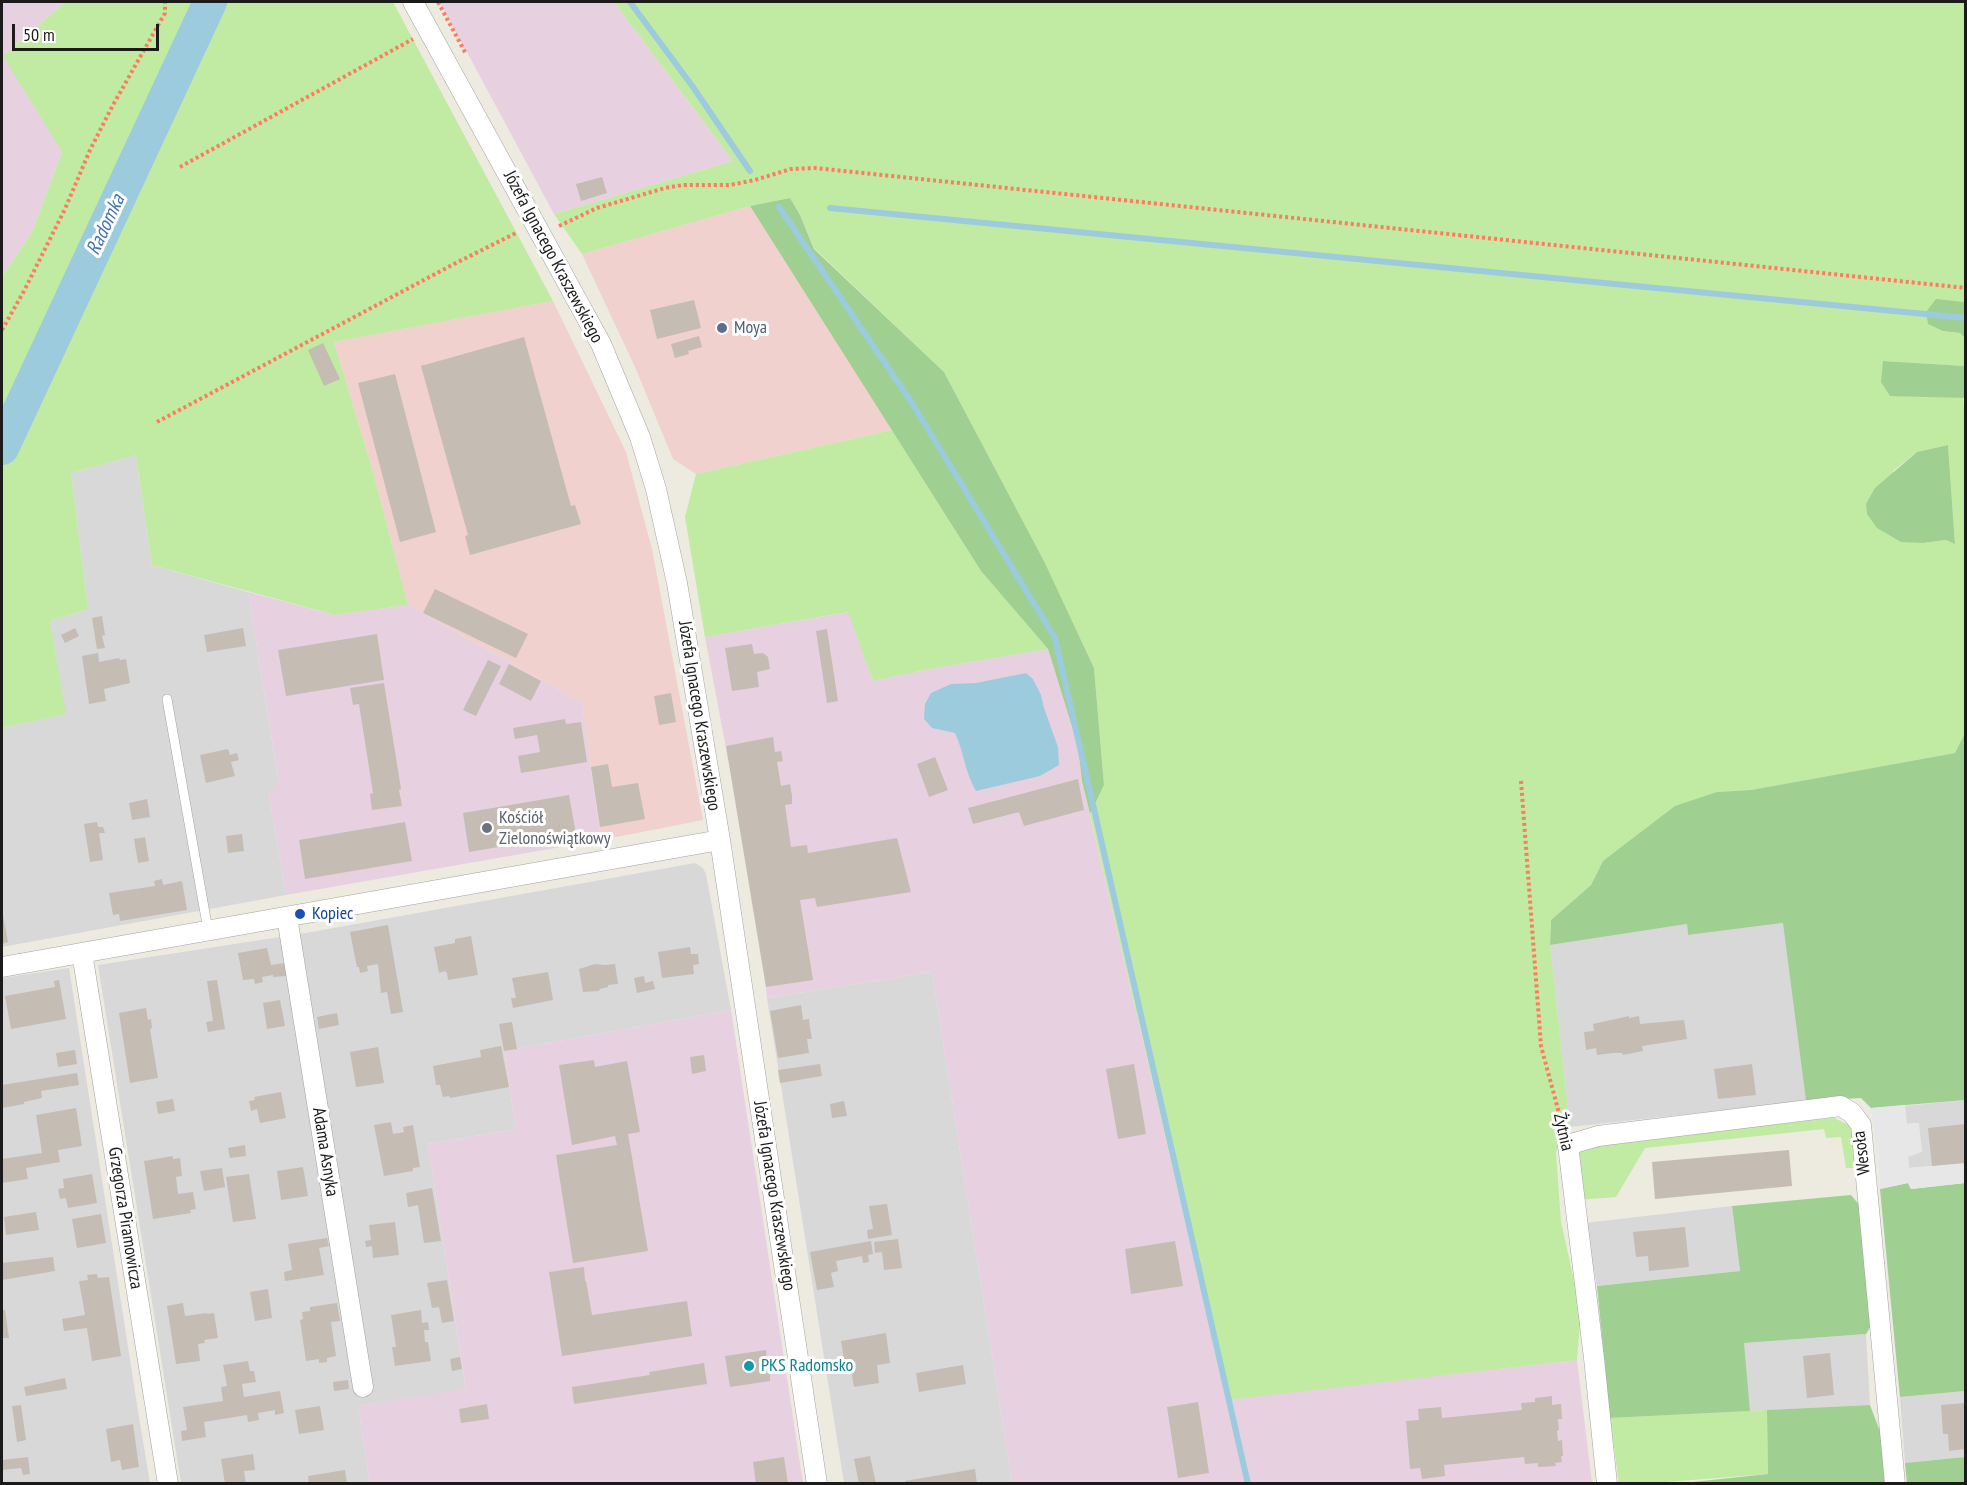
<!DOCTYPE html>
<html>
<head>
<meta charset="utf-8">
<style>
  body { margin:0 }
  #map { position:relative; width:1967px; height:1485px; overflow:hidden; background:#edeae0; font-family:"PT Sans Narrow",sans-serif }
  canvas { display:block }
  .frame { position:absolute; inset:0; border:3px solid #1b1b1b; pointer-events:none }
  .scale { position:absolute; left:12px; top:24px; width:147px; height:27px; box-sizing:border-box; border:3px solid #1b1b1b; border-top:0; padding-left:8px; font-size:18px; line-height:21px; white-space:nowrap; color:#1b1b1b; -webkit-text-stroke:4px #fff; paint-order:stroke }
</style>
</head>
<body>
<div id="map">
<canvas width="1967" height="1485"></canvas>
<div class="frame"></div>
<div class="scale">50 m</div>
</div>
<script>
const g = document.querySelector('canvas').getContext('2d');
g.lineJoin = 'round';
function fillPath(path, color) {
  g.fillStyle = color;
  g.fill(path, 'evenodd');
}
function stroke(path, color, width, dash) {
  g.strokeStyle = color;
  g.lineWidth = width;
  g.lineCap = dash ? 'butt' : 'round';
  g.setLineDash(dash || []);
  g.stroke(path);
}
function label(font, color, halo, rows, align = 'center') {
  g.font = font + ' "PT Sans Narrow",sans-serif';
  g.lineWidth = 6;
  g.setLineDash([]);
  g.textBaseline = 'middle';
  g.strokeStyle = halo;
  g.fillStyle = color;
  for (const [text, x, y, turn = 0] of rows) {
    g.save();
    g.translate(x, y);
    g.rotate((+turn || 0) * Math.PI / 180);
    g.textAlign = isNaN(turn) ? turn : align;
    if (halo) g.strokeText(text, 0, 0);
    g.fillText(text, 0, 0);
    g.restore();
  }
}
fillPath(new Path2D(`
  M136,455L152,565L248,592L279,784L269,795L286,895L2,947V728L65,714L50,621L88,609L71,473Z
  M695,863L703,868L706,874L731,1010L504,1051L516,1129L428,1144L466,1390L358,1406L370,1483H181L98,965L306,933Z
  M1784,923L1806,1101L1570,1127L1550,945L1687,924L1688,935Z
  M69,968L138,1411L150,1483L2,1484V978Z
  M932,972L1012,1483H844L767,998Z
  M1965,1100V1163L1909,1168L1908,1157L1922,1151L1918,1123L1906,1124L1905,1106Z
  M1732,1206L1740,1271L1597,1286L1585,1223Z
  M1866,1334L1870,1405L1750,1411L1743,1343Z
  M1965,1391V1457L1905,1463L1900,1397Z`), '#d9d8d8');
fillPath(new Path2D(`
  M750,206L892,430L696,474L673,459L635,367L582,254Z
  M553,301L626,452L652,549L703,820L601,840L582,703L408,605L373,472L334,342Z`), '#f0d1cd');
fillPath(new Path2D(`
  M2,2H65L4,55L62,152L32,232L2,277Z
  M440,2H614L733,161L554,214Z
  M248,592L335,615L408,605L582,703L601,840L286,895L269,795L279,783Z
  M849,612L873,681L935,668L1048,649L1078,746L1082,781L1227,1399L1577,1360L1592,1483H1012L932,972L767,998L760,928L705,637Z
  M731,1010L803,1483H370L358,1406L466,1389L428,1144L516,1129L504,1051Z`), '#e7d1e1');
fillPath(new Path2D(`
  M65,2H393L553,301L334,342L373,472L408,605L335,615L152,565L136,455L71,473L88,609L50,621L66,714L2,728V277L32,232L62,152L3,56Z
  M614,2H1965V302L1936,300L1943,331L1960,333L1965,338V366L1883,361L1933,396L1963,398L1966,426L1965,733L1955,753L1751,790L1717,792L1603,861L1591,885L1551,920L1550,945L1570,1127L1556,1152L1561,1222L1581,1312L1577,1360L1227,1400L1090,814L1104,785L1094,668L1045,563L944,372L814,248L800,215L790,198L750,206L582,254L554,214L733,161ZM1948,445L1955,543L1946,540L1923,543L1893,471L1917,452Z
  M892,430L981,571L1048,649L935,668L873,681L848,612L705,637L685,517L696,474Z
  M1834,1118L1853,1127L1857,1168H1846L1841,1137L1826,1138L1824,1129L1645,1148L1616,1197L1578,1200L1575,1156L1592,1144Z
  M1767,1410L1768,1474L1654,1483H1619L1610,1418Z`), '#c1eba2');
fillPath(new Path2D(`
  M790,198L800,215L814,249L944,372L1045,563L1094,668L1104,785L1090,814L1082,781L1078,746L1048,649L981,571L750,206Z
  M1936,299L1965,302V338L1960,333L1943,331L1928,324L1926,312Z
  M1883,361L1965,366V398L1890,396L1881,382Z
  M1948,445L1955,544L1946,540L1923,543L1901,542L1877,528L1867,514L1866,504L1875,488L1917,452Z
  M1965,733V1100L1871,1108L1861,1098L1806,1101L1783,923L1688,935L1687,924L1550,945L1551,920L1591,885L1603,861L1675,806L1717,792L1751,790L1955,753Z
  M1908,1183L1911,1189L1965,1183V1391L1900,1397L1880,1189Z
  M1851,1195L1861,1207L1872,1324L1866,1334L1744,1343L1750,1411L1610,1418L1597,1286L1740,1271L1732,1206Z
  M1870,1405L1881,1434L1886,1483L1674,1484L1768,1474L1767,1410Z
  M1965,1457V1483H1907L1905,1463Z`), '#a0cf92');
fillPath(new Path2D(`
  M1905,1105L1907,1124L1919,1123L1922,1152L1908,1157L1909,1168L1965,1163V1183L1911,1189L1908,1183L1880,1189L1879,1168L1871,1108Z`), '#e7e7e7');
fillPath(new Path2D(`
  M1026,673L1033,679L1041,695L1044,708L1058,747L1059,765L1040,776L976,791C965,773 964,752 955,733L932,728L924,719L925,704L931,693L951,684L976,683Z`), '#9dcbde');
stroke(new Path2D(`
  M630,2L693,87L750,171
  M779,207L912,403L1055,638L1248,1484
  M830,208L1966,318`), '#9dcbde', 6);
stroke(new Path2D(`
  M2,448L210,2`), '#9dcbde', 34);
fillPath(new Path2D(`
  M602,177L607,193L581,201L576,184Z
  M694,300L701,328L657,339L650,310Z
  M699,336L702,347L688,351L689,354L675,358L671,344Z
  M524,337L571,506L575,505L581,524L470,555L465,536L468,535L421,366Z
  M323,343L340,379L324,386L308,350Z
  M395,374L436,532L400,542L358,383Z
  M435,589L528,634L516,658L423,613Z
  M102,616L105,635L102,636L105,648L97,649L92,618Z
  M75,628L79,636L65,643L61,635Z
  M243,628L246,646L207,652L204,635Z
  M827,629L838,701L827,703L816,631Z
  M377,634L384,680L286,696L278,650Z
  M752,644L754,654L763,653L768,657L770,669L757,672L759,687L732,691L725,648Z
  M98,653L99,662L119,658L120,660L126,659L130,683L104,689L106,701L89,704L82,656Z
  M488,660L501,666L476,716L463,710Z
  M509,664L541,681L531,701L499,684Z
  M384,683L401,789L399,790L402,806L372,810L370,794L373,793L359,704L353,705L350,688Z
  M671,693L676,722L659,725L654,696Z
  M565,719L566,724L581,722L587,762L521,773L518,756L540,752L537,735L515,739L513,728Z
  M773,737L775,752L781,751L783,761L777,762L781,786L790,784L792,796V804L785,805L791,847L807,845L808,853L897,838L911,892L817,907L815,898L800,900L813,980L766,987L726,746Z
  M228,749L230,755L237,753L239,760L231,762L235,776L206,783L200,755Z
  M935,757L948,790L929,797L917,764Z
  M608,764L612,787L638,783L645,819L600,827L591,767Z
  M1078,779L1084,810L1024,826L1019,812L973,824L968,808Z
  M569,795L576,834L469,852L463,813Z
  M147,799L150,817L132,820L129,803Z
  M97,822L98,827H103L105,833H99L103,860L90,862L84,824Z
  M405,822L412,861L305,879L299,840Z
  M242,834L244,851L228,853L226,836Z
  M145,837L149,861L138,863L134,839Z
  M162,879L163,885L182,881L187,910L120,921L119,914L113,915L109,893L155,886L154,881Z
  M2,910L8,942L2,944Z
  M388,925L403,1012L391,1014L387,992L381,993L378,964L367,966L368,971L360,973L359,967H357L350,932Z
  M471,936L478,975L448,980L447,973L445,971L439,973L434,947L455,943V939Z
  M690,947L691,954H698L699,964L693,965L694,974L662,978L658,952Z
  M267,948L271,965L284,963L287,976L273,977V975L262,977L263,982L255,984L254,979L243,980L238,953Z
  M595,964L605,965L615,964L618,984L608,985V987L600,989L599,991L583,992L579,969Z
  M548,972L553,1000L513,1008L511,998H516L512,978Z
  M644,976L645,983L653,981L655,989L637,993L634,978Z
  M59,980L66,1019L11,1029L5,996L55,987L54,981Z
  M217,980L225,1029L208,1032L206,1022L213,1021L207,981Z
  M280,1000L285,1026L267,1029L263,1003Z
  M801,1005L803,1020L809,1019L810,1028L812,1039H807L809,1053L778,1058L770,1011Z
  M146,1008L148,1020L151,1019L152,1028L150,1029L158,1078L130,1083L119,1013Z
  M337,1013L339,1025L319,1029L317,1017Z
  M1629,1016V1018L1639,1016L1640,1024L1684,1020L1687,1039L1642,1046L1643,1051L1623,1055L1622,1053H1613L1597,1055L1596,1048L1586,1050L1584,1032L1594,1031L1593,1024Z
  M512,1022L517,1049L504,1051L499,1024Z
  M501,1046L509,1087L450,1098L449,1096L443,1097L440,1085H436L433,1066L481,1057L480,1050Z
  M378,1047L384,1083L356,1087L350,1052Z
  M75,1050L77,1064L58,1067L56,1053Z
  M704,1055L706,1071L692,1074L690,1057Z
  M594,1060L595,1067L627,1061L640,1132L628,1134L648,1251L573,1263L556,1155L617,1145L615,1136L572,1145L559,1065Z
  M820,1064L822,1076L780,1083L778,1070Z
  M1134,1064L1146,1134L1118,1139L1106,1069Z
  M1752,1064L1756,1095L1718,1099L1714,1069Z
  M77,1073L79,1085L41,1091L42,1098L24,1102V1104L2,1108V1085Z
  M281,1092L286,1118L260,1123L257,1109L251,1111L249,1101L255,1100L254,1097Z
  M173,1099L175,1111L158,1114L156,1102Z
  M844,1101L847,1116L832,1118L830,1104Z
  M76,1108L82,1146L58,1150L60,1162L26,1168L28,1179L2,1183V1159L42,1153L36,1115Z
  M391,1122L393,1134L404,1132L403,1127L413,1125L420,1167L413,1168V1171L384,1176L374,1125Z
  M1965,1124V1163L1932,1166L1928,1128Z
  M245,1145L246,1156L230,1158L228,1148Z
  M1789,1150L1792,1186L1655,1199L1652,1162Z
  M173,1156V1159L180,1158L182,1176L176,1177L178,1194L193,1192L196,1209L190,1210L191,1213L153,1219L144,1161Z
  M303,1167L308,1196L281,1200L277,1171Z
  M222,1168L225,1187L204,1191L200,1171Z
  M92,1174L97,1203L68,1208L66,1198L60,1199L58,1189L64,1188L63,1179Z
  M249,1174L256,1219L233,1222L226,1177Z
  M432,1188L441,1241L424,1243L418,1205L408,1207L406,1193Z
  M887,1204L892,1235L868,1239L867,1230L873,1229L869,1206Z
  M36,1212L39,1230L6,1235L4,1217Z
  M101,1214L106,1243L77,1248L72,1219Z
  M395,1222L399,1255L373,1258L372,1246L366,1247L365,1241L371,1240L369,1225Z
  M1685,1227L1689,1267L1649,1271L1648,1256L1636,1257L1633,1232Z
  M327,1238L329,1246L319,1248L324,1275L285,1281L284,1272L292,1270L288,1244Z
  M898,1239L902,1268L884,1270L882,1252L875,1253L874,1242Z
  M871,1241L873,1254L868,1255L869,1262L863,1263L862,1256L836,1261L838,1271L831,1273L834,1287L817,1290L810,1252Z
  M1175,1241L1183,1286L1131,1294L1125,1249Z
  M53,1257L55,1271L2,1280V1263Z
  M584,1267L585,1281H586L592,1315L687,1301L692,1336L562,1356L549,1272Z
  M97,1274L98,1278L109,1277L121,1356L92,1361L87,1328L64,1331L62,1319L85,1315L79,1281L88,1280L87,1275Z
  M447,1280L454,1321L442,1323L439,1307L432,1308L427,1283Z
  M268,1289L272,1318L255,1321L250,1292Z
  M183,1303L185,1316L207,1313V1314L214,1313L218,1338L204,1340L205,1343L198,1344L200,1361L176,1364L167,1306Z
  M337,1303L340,1321L331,1322L336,1356L327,1358V1362L319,1363V1359L306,1361L300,1320L303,1319L302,1312L310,1311V1307Z
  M2,1310H5L9,1338H2Z
  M421,1310L422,1323L428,1322L429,1330H424L425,1342H428L431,1361L395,1366L392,1347H396L391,1315Z
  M886,1333L890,1363L877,1365L879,1383L854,1387L849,1359L844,1360L841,1341Z
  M766,1350L767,1360L770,1359V1381L730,1387L725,1356Z
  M1830,1353L1834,1395L1807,1398L1803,1356Z
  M460,1357L462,1369L452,1371L450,1359Z
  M248,1361L250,1371H254L256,1382L242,1384L244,1397L280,1391L284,1413L275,1415V1410L258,1413L259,1420L248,1422L247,1415L204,1422L206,1437L182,1441L181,1431L187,1430L183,1407L223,1401L221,1387L227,1386L223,1365Z
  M704,1363L707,1384L574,1404L572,1387L650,1375L649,1372Z
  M963,1365L966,1384L919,1392L916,1373Z
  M65,1378L67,1389L26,1396L24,1387Z
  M348,1380L349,1389L334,1391L333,1382Z
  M1552,1396V1405L1561,1404L1562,1419H1558L1559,1430L1557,1431L1558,1441L1562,1440L1563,1456H1561L1562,1462L1555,1463L1556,1466L1538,1467V1463L1525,1464L1524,1457L1444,1465L1445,1476L1422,1479L1420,1468L1410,1469L1406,1421L1419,1420L1418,1409L1441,1407L1442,1418L1522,1410L1521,1403L1535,1402V1398Z
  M1198,1402L1209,1473L1178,1478L1167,1407Z
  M1965,1403V1449L1949,1451L1948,1434H1943L1941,1405Z
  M487,1404L489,1419L461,1423L459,1409Z
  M21,1405L26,1440L17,1442L12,1406Z
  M320,1406L324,1430L299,1434L295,1410Z
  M133,1424L139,1467L122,1470L120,1460L111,1462L106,1429Z
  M253,1454L255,1470L244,1471L246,1484H225L221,1459Z
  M870,1456L876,1484H859L854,1459Z
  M28,1457L30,1474L23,1475L21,1468L2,1470V1460Z
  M784,1457L788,1484H756L753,1462Z
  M975,1469L977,1484H906L905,1481Z
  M345,1470L347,1484H309L308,1476Z`), '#c5bcb3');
const lane = new Path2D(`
  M167,699L208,930`);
const street = new Path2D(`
  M413,2L601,344L640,437L656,489L677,583L720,840L817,1484
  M287,917L363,1387
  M82,953L168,1484
  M2,967L720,840
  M1607,1484L1594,1358L1568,1145L1598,1136L1841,1106L1852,1113L1861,1125L1895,1484`);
stroke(lane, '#a2a2a2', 10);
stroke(street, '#a2a2a2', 21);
stroke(new Path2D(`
  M438,2L466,54
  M180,167L413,39
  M559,226L597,208L665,188L683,185H730L755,180L791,169L815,168L1966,288
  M2,330L24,291L65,209L90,150L113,105L165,13V2
  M157,422L454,264L518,232
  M1521,781L1541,1046L1563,1128`), '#ff7a5f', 4, [3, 3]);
stroke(lane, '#fff', 9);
stroke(street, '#fff', 20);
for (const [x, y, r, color] of [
  [722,328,6,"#5c6f8a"],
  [487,828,6,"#6b7280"],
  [300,914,6,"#1a4fb4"],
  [749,1366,6,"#0f9aa8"]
]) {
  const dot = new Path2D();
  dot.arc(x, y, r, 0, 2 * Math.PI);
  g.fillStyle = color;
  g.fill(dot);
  stroke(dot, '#fff', 2);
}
label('18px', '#1b1b1b', '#fff', [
  ["Józefa Ignacego Kraszewskiego",553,257,62],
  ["Józefa Ignacego Kraszewskiego",699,716,81],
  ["Żytnia",1563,1132,77],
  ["Adama Asnyka",325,1152,81],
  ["Wesoła",1862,1153,-97],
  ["Józefa Ignacego Kraszewskiego",774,1196,81],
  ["Grzegorza Piramowicza",125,1218,81]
]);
label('18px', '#4e5e75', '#fff', [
  ["Moya",734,328]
], 'left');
label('18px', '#5b616d', '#fff', [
  ["Kościół",499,818],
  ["Zielonoświątkowy",499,839]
], 'left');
label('18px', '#164399', '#fff', [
  ["Kopiec",312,914]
], 'left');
label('18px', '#0d838f', '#fff', [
  ["PKS Radomsko",761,1366]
], 'left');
label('italic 20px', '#4472ae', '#fff', [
  ["Radomka",106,225,-65]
]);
</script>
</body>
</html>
